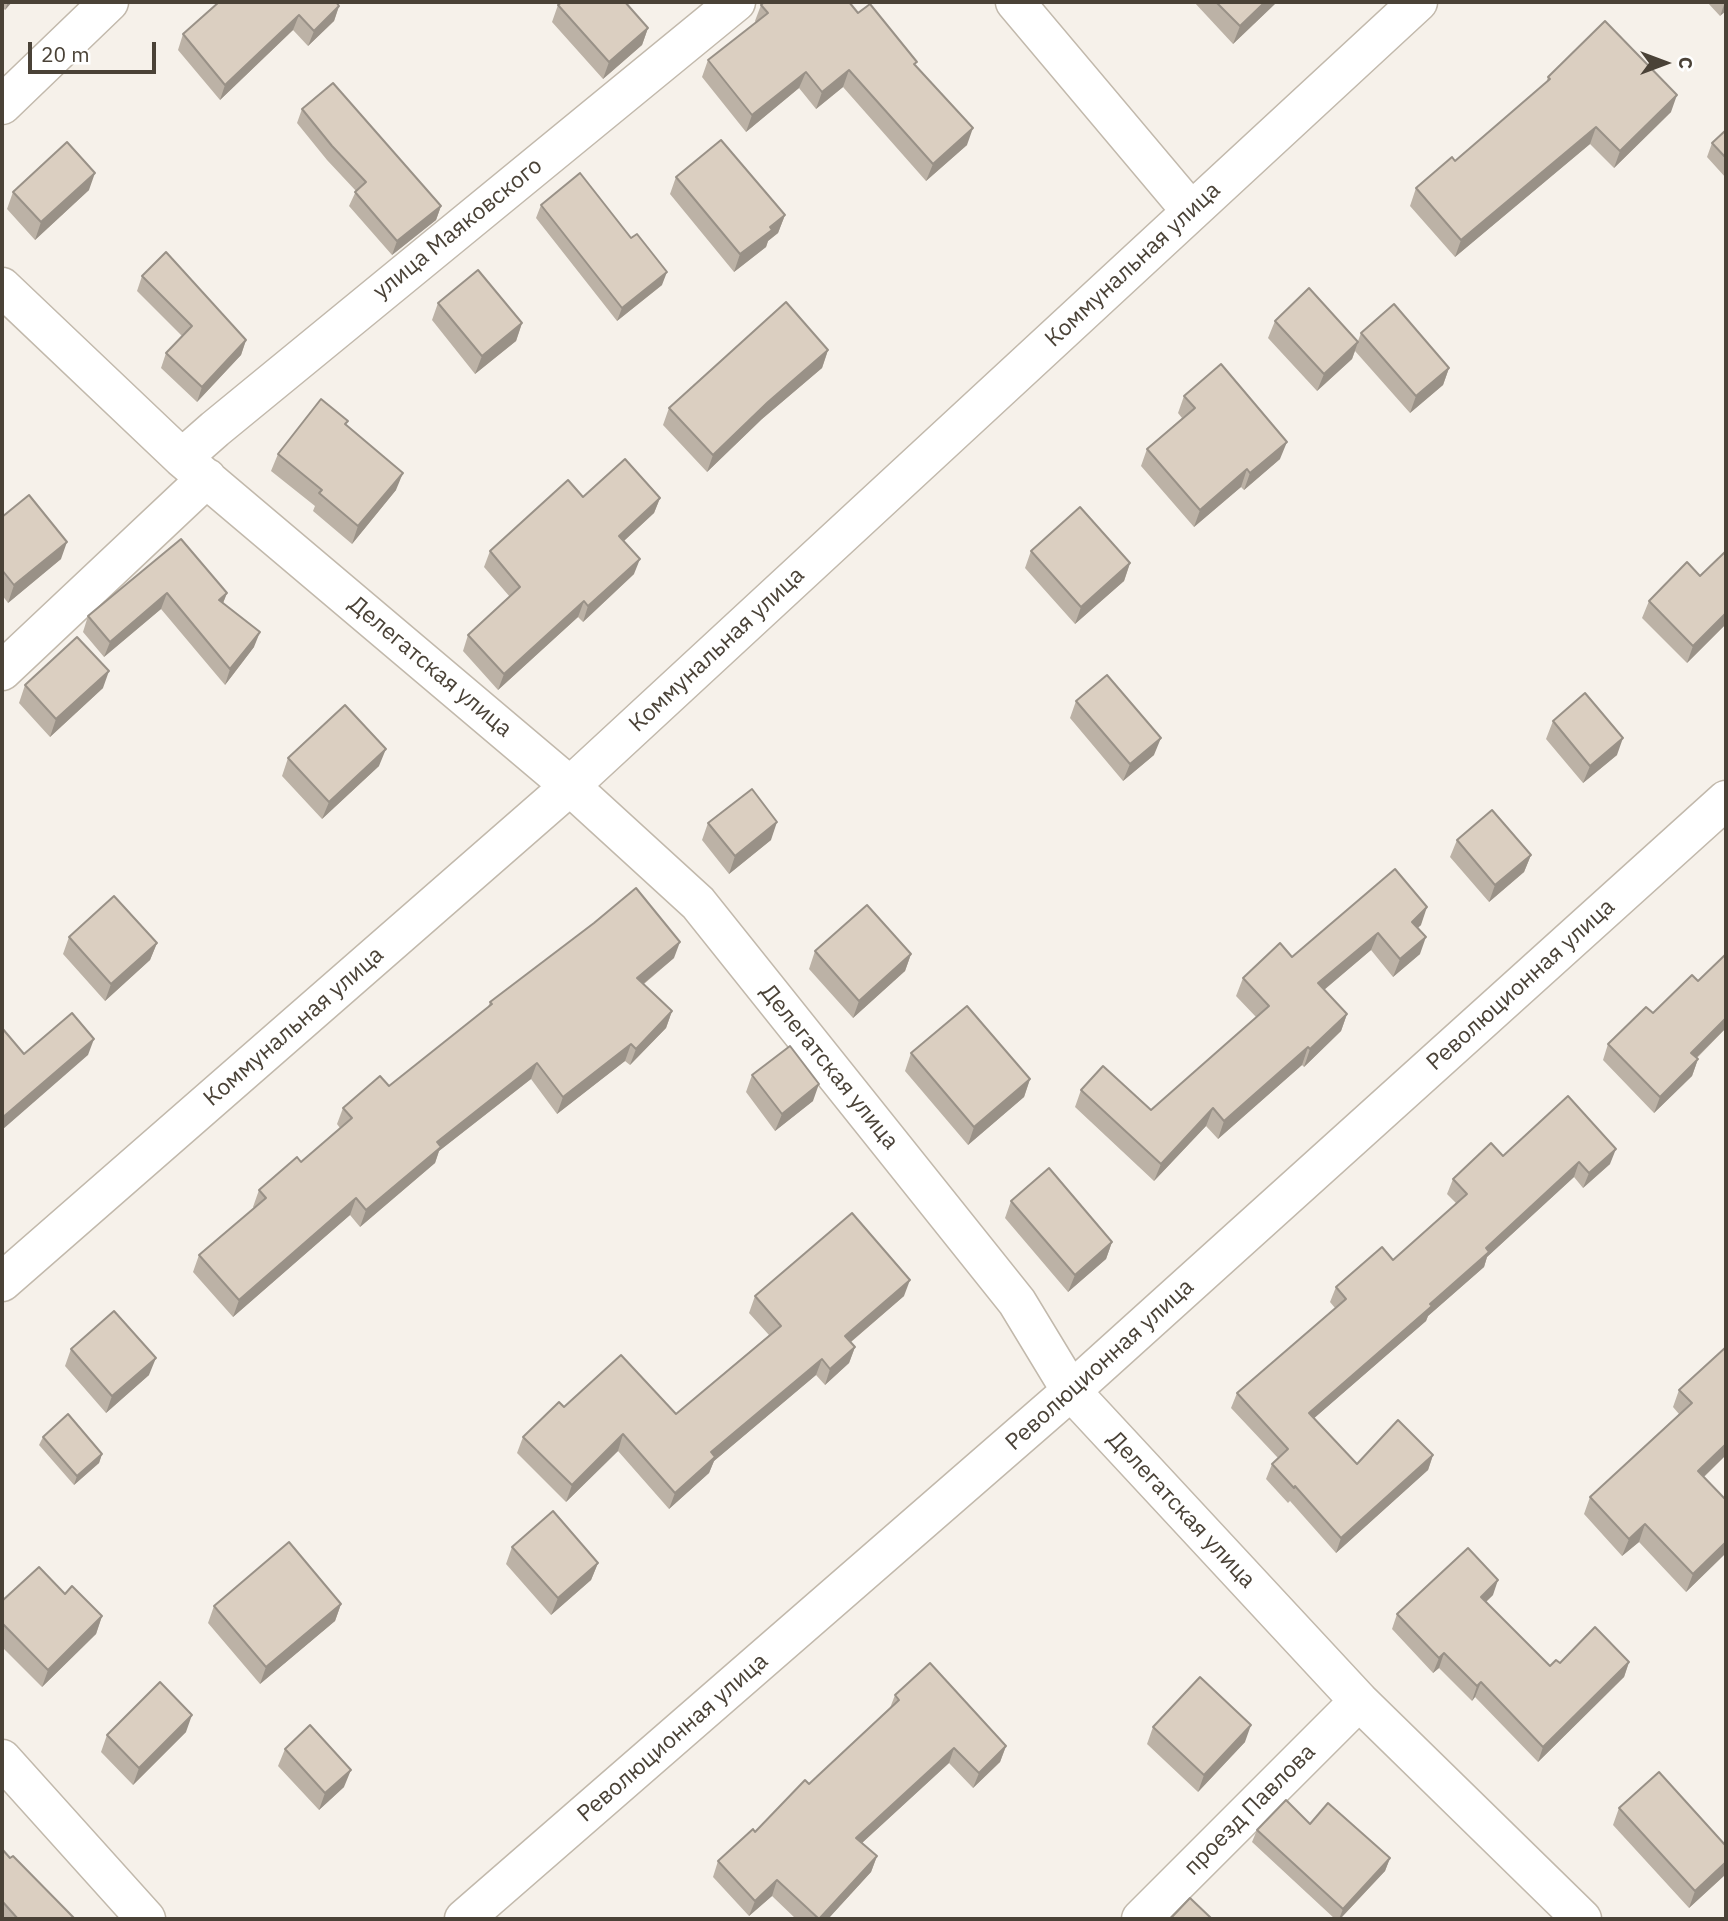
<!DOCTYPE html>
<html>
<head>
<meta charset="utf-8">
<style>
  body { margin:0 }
  #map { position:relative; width:1728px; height:1921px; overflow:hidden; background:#f6f1ea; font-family:"IBM Plex Sans",sans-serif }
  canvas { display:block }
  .frame { position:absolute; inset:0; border:4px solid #4a4237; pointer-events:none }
  .north { position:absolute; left:1630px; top:28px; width:70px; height:70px; -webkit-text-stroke:5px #fff; paint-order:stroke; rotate:90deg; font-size:19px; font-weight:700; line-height:28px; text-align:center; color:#4a4237 }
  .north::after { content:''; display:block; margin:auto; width:24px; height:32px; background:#4a4237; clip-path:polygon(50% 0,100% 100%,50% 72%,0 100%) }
  .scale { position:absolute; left:28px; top:42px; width:128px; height:32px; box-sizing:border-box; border:4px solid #4a4237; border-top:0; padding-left:9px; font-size:21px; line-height:24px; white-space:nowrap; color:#4a4237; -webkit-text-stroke:5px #fff; paint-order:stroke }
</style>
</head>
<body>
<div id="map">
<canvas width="1728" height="1921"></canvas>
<div class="frame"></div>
<div class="north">С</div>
<div class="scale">20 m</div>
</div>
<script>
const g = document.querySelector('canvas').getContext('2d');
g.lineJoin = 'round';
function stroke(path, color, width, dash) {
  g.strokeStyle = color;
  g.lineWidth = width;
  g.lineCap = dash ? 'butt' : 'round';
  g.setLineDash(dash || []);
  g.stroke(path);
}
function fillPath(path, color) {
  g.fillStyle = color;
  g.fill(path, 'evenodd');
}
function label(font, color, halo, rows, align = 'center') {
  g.font = font + ' "IBM Plex Sans",sans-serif';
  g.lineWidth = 6;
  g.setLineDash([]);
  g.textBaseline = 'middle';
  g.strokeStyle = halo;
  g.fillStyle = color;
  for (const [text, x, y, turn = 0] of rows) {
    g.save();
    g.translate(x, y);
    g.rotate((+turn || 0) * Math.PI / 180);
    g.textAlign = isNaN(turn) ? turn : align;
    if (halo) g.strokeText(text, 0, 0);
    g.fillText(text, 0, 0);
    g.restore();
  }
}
const minor = new Path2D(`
  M1015,2L1191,211
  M2,105L109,2
  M2,287L182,458L570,786L698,903L1017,1302L1071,1391L1359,1701L1582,1919
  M182,458L215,429L736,2
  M2,671L207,478
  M2,1282L570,786L1418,2
  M2,1759L146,1919
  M464,1919L1071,1391L1726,800
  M1141,1919L1359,1701`);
stroke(minor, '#c2b9ac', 41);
stroke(minor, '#fff', 38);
fillPath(new Path2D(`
  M2,2H12L5,10L2,7Z
  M1194,2H1277L1233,44Z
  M1707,2H1726L1720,16Z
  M558,5L648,28L642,45L603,79L552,22Z
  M761,5L858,13L915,65L967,145L926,181L843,87L816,109L799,88L746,132L702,77L708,60L756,23L755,21Z
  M339,6L334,21L308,46L293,30L220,100L178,50L183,34Z
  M1548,77L1671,112L1614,168L1590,144L1455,257L1410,206L1416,188L1455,161L1546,83Z
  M302,109L441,206L436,220L392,255L349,206L356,191L327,160L297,123Z
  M1726,130V178L1707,157L1712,143Z
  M676,177L785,215L778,233L768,241L766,247L734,272L670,194Z
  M89,190L35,240L7,209L13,192Z
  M541,205L662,285L617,321L536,218Z
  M142,276L246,340L241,355L197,402L161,368L166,353L182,336L137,291Z
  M438,303L522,323L516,341L475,374L432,320Z
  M1275,321L1358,341L1361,333L1449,368L1443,385L1410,413L1355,351L1352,359L1317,391L1268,338Z
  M828,350L822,368L762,419L707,472L663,425L669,408Z
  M1184,396L1280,459L1244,490L1241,487L1194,527L1141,466L1147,449L1182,418L1178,413Z
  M346,425L396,490L352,544L313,511L315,506L271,471L278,454Z
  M583,497L660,498L654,513L624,541L634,574L583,622L578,617L498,690L463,651L468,635L510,597L484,567L490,551Z
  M2,517L61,559L8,603L2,595Z
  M181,539L227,593L223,603L254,647L225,685L161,609L104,657L83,632L88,616Z
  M1031,551L1130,563L1124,581L1075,624L1025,568Z
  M1726,551V624L1687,663L1642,618L1649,601L1700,576Z
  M25,685L103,688L50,737L19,703Z
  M1076,701L1154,755L1123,781L1070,718Z
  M1553,721L1617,755L1583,783L1546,739Z
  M288,758L379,766L322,819L282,776Z
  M708,823L771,840L729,874L702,840Z
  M1457,840L1531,855L1524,872L1489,902L1450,857Z
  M1395,869L1421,925L1417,928L1420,954L1393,977L1371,950L1324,990L1347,1014L1341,1031L1304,1067L1302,1065L1218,1139L1206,1126L1154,1181L1075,1107L1081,1090L1151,1110L1256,1017L1236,996L1243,978L1292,957Z
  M69,937L157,943L150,960L105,1001L63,954Z
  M815,951L911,954L905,971L853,1018L809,969Z
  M1726,954V1028L1697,1058L1698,1059L1692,1076L1654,1113L1603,1060L1608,1044L1653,1013L1698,981Z
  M674,958L644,984L672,1011L666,1028L630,1065L625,1061L557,1114L531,1079L439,1151L435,1163L360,1227L350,1215L233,1317L193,1272L199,1255L254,1208L253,1207L259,1190L301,1162L340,1128L337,1124L343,1108L389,1086L488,1007L490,1002Z
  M911,1053L1030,1079L1024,1097L968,1145L905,1071Z
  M752,1075L813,1101L775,1131L746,1092Z
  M1503,1156L1610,1164L1583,1188L1574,1177L1487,1257L1484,1267L1428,1316L1426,1321L1314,1418L1357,1464L1433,1455L1428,1470L1336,1553L1290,1501L1288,1503L1266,1479L1272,1464L1278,1458L1231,1408L1237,1393L1335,1308L1330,1302L1336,1287L1393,1260L1457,1204L1447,1194L1453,1179Z
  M1011,1201L1112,1242L1106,1259L1068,1292L1005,1218Z
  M755,1296H904L851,1342L855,1347L849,1363L825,1385L816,1375L714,1461L709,1473L669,1509L618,1451L566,1502L517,1453L523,1437L564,1407L676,1414L769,1335L749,1313Z
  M1726,1347V1455L1704,1477L1726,1500V1553L1686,1592L1639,1542L1622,1556L1584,1514L1590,1497L1679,1414L1673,1407L1679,1390Z
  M71,1349L149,1375L106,1413L65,1366Z
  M43,1437L102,1454L99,1463L74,1485L39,1445Z
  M512,1547L598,1563L591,1580L551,1615L506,1564Z
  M65,1594L102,1616L96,1634L42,1687L2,1647V1601Z
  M1493,1595L1486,1602L1550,1666L1560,1663L1629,1662L1624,1677L1538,1762L1475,1697L1472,1701L1439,1668L1433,1673L1392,1629L1397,1614Z
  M341,1604L335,1621L260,1684L208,1623L214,1606Z
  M895,1695L1006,1746L1000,1762L973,1788L949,1763L862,1843L877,1856L871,1872L828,1919H796L772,1896L749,1916L713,1877L718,1861L755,1832L809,1784L890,1708Z
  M1153,1727L1245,1742L1198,1792L1147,1744Z
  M186,1732L133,1785L101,1752L107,1735Z
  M285,1749L344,1787L319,1810L278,1766Z
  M1619,1808L1726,1846V1874L1689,1908L1613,1825Z
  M1310,1824L1390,1858L1385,1871L1340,1919H1335L1252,1842L1257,1830Z
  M2,1849L10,1858L75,1919H2Z`), '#bcb2a6');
fillPath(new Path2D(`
  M8,2H12L5,10Z
  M1265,2H1277L1233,44L1240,26Z
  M1725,2H1726V11L1720,16Z
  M339,6L334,21L308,46L314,31Z
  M299,15L293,30L220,100L225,85Z
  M648,28L642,45L603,79L609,62Z
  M849,70L843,87L816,109L822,92Z
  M806,72L799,88L746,132L752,115Z
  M1677,95L1671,112L1614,168L1620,151Z
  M1596,127L1590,144L1455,257L1461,240Z
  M973,128L967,145L926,181L933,164Z
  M95,173L89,190L35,240L41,222Z
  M441,206L436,220L392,255L397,241Z
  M785,215L778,233L768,241L766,247L734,272L740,254Z
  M667,272L662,285L617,321L622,308Z
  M522,323L516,341L475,374L482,356Z
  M246,340L241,355L197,402L202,387Z
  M1358,342L1352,359L1317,391L1324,374Z
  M828,350L822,368L762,419L707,472L713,455L768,402Z
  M1449,368L1443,385L1410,413L1416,396Z
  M1287,442L1280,459L1244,490L1250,473Z
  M1247,469L1241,487L1194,527L1200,510Z
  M403,473L396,490L352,544L358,526Z
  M660,498L654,513L613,551L619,536Z
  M67,542L61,559L8,603L14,585Z
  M640,559L634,574L583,622L588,606Z
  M1130,563L1124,581L1075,624L1081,607Z
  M167,593L161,609L104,657L110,642Z
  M227,593L221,608L219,600Z
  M584,601L578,617L498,690L504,674Z
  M1726,613V624L1687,663L1693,646Z
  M260,632L254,647L225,685L230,669Z
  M109,671L103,688L50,737L56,719Z
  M1161,738L1154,755L1123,781L1130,764Z
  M1623,738L1617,755L1583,783L1590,766Z
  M386,749L379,766L322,819L329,802Z
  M777,822L771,840L729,874L735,856Z
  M1531,855L1524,872L1489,902L1495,885Z
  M1427,907L1421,925L1406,939L1412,922Z
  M1378,933L1371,950L1312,1000L1318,983Z
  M1426,937L1420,954L1393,977L1400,959Z
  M680,942L674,958L631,994L637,978Z
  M157,943L150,960L105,1001L111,984Z
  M911,954L905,971L853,1018L859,1001Z
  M672,1011L666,1028L630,1065L636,1049Z
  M1347,1014L1341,1031L1304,1067L1310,1049Z
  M1726,1018V1028L1685,1069L1691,1053Z
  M94,1039L88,1055L2,1130V1118Z
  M631,1044L625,1061L557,1114L563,1097Z
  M1308,1047L1302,1065L1218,1139L1224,1121Z
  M1698,1059L1692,1076L1654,1113L1660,1097Z
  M537,1063L531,1079L439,1151L435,1163L360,1227L366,1210L437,1142Z
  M1030,1079L1024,1097L968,1145L974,1127Z
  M819,1084L813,1101L775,1131L782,1114Z
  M1213,1108L1206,1126L1154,1181L1161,1164Z
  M1616,1149L1610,1164L1583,1188L1589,1173Z
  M1579,1162L1574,1177L1487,1257L1484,1267L1428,1316L1426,1321L1304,1427L1309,1413L1430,1304L1486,1248Z
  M356,1198L350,1215L233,1317L239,1300Z
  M1112,1242L1106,1259L1068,1292L1075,1275Z
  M910,1280L904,1296L839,1352L845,1336Z
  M855,1347L849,1363L825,1385L830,1369Z
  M156,1358L149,1375L106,1413L112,1396Z
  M822,1359L816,1375L714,1461L709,1473L669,1509L675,1493L711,1452Z
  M623,1434L618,1451L566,1502L572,1485Z
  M1726,1444V1455L1692,1488L1698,1471Z
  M102,1454L99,1463L74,1485L77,1476Z
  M1433,1455L1428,1470L1336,1553L1341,1538Z
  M1645,1524L1639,1542L1622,1556L1629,1539Z
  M1726,1542V1553L1686,1592L1693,1574Z
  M598,1563L591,1580L551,1615L558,1598Z
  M1498,1580L1493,1595L1475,1612L1481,1597Z
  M341,1604L335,1621L260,1684L266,1667Z
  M102,1616L96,1634L42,1687L48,1670Z
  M1444,1653L1439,1668L1433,1673L1439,1658Z
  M1629,1662L1624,1677L1538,1762L1543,1747Z
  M1481,1682L1475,1697L1472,1701L1477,1686Z
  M192,1715L186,1732L133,1785L139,1768Z
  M1251,1725L1245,1742L1198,1792L1204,1775Z
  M1006,1746L1000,1762L973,1788L979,1773Z
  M954,1748L949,1763L851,1853L856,1838Z
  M351,1770L344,1787L319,1810L325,1793Z
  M877,1856L871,1872L828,1919H819Z
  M1390,1858L1385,1871L1340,1919H1339L1343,1909Z
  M1726,1862V1874L1689,1908L1695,1891Z
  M777,1880L772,1896L749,1916L755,1901Z`), '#999187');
const building = new Path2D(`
  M219,2H336L339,6L314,31L299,15L225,85L183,34Z
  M562,2H625L648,28L609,62L558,5Z
  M764,2H849L858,13L870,4L917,62L914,64L973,128L933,164L849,70L822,92L806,72L752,115L708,60L768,13L761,5Z
  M1216,2H1265L1240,26Z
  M1605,21L1677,95L1620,151L1596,127L1461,240L1416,188L1452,157L1455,161L1550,79L1548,77Z
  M333,83L441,206L397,241L355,192L366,182L332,146L302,109Z
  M1726,130V158L1712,143Z
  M721,140L785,215L770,227L772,230L740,254L676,177Z
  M67,142L95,173L41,222L13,192Z
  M580,173L631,238L637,234L667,272L622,308L541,205Z
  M166,252L246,340L202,387L166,353L192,326L142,276Z
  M478,270L522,323L482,356L438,303Z
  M1309,288L1358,342L1324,374L1275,321Z
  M786,302L828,350L768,402L713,455L669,408Z
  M1394,304L1449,368L1416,396L1361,333Z
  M1221,364L1287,442L1250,473L1247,469L1200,510L1147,449L1195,408L1184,396Z
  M321,399L348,421L345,424L403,473L358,526L319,493L322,490L278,454Z
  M625,459L660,498L619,536L640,559L588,606L584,601L504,674L468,635L520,587L490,551L568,480L583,497Z
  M29,495L67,542L14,585L2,570V517Z
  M1080,507L1130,563L1081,607L1031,551Z
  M181,539L227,593L219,600L260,632L230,669L167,593L110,642L88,616Z
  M1726,551V613L1693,646L1649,601L1687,562L1700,576Z
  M77,637L109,671L56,719L25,685Z
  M1107,675L1161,738L1130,764L1076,701Z
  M1585,693L1623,738L1590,766L1553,721Z
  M345,705L386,749L329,802L288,758Z
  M752,789L777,822L735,856L708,823Z
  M1492,810L1531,855L1495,885L1457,840Z
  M1395,869L1427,907L1412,922L1426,937L1400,959L1378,933L1318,983L1347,1014L1310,1049L1308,1047L1224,1121L1213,1108L1161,1164L1081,1090L1103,1066L1151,1110L1269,1006L1243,978L1280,943L1292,957Z
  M636,888L680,942L637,978L672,1011L636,1049L631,1044L563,1097L537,1063L437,1142L441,1147L366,1210L356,1198L239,1300L199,1255L266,1198L259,1190L297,1157L301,1162L352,1118L343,1108L380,1076L389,1086L492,1004L490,1002L594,923Z
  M114,896L157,943L111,984L69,937Z
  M867,905L911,954L859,1001L815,951Z
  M1726,954V1018L1691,1053L1698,1059L1660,1097L1608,1044L1646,1007L1653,1013L1692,975L1698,981Z
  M967,1006L1030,1079L974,1127L911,1053Z
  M72,1013L94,1039L2,1118V1028L24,1054Z
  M790,1046L819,1084L782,1114L752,1075Z
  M1568,1096L1616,1149L1589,1173L1579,1162L1486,1248L1489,1252L1430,1304L1432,1306L1309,1413L1357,1464L1398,1420L1433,1455L1341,1538L1295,1486L1294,1488L1272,1464L1288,1449L1237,1393L1346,1299L1336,1287L1382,1247L1393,1260L1467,1194L1453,1179L1491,1143L1503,1156Z
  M1049,1168L1112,1242L1075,1275L1011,1201Z
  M852,1213L910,1280L845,1336L855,1347L830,1369L822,1359L711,1452L715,1457L675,1493L623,1434L572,1485L523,1437L559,1402L564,1407L621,1355L676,1414L781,1326L755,1296Z
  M114,1311L156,1358L112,1396L71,1349Z
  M1726,1347V1444L1698,1471L1726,1500V1542L1693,1574L1645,1524L1629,1539L1590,1497L1692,1403L1679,1390Z
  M68,1414L102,1454L77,1476L43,1437Z
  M553,1511L598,1563L558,1598L512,1547Z
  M289,1542L341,1604L266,1667L214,1606Z
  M1468,1548L1498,1580L1481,1597L1550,1666L1556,1660L1560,1663L1595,1627L1629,1662L1543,1747L1481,1682L1477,1686L1444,1653L1439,1658L1397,1614Z
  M39,1567L65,1594L72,1586L102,1616L48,1670L2,1623V1601Z
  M930,1663L1006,1746L979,1773L954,1748L856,1838L877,1856L819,1919L777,1880L755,1901L718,1861L753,1829L755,1832L805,1780L809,1784L899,1700L895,1695Z
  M1200,1677L1251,1725L1204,1775L1153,1727Z
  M160,1682L192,1715L139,1768L107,1735Z
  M310,1725L351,1770L325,1793L285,1749Z
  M1659,1772L1726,1846V1862L1695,1891L1619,1808Z
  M1286,1800L1310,1824L1328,1803L1390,1858L1343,1909L1257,1830Z
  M2,1849L10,1858L13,1856L75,1919H18L2,1901Z
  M1190,1898L1212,1919H1170Z`);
fillPath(building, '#dbcfc1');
stroke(building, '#999187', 2);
label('23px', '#4a4237', '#fff', [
  ["улица Маяковского",458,229,-39],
  ["Коммунальная улица",1133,265,-43],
  ["Коммунальная улица",717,650,-43],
  ["Делегатская улица",430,667,40],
  ["Революционная улица",1521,985,-42],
  ["Коммунальная улица",294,1027,-41],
  ["Делегатская улица",829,1067,51],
  ["Революционная улица",1100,1365,-42],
  ["Делегатская улица",1181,1510,47],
  ["Революционная улица",673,1738,-41],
  ["проезд Павлова",1250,1810,-45]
]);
</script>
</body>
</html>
